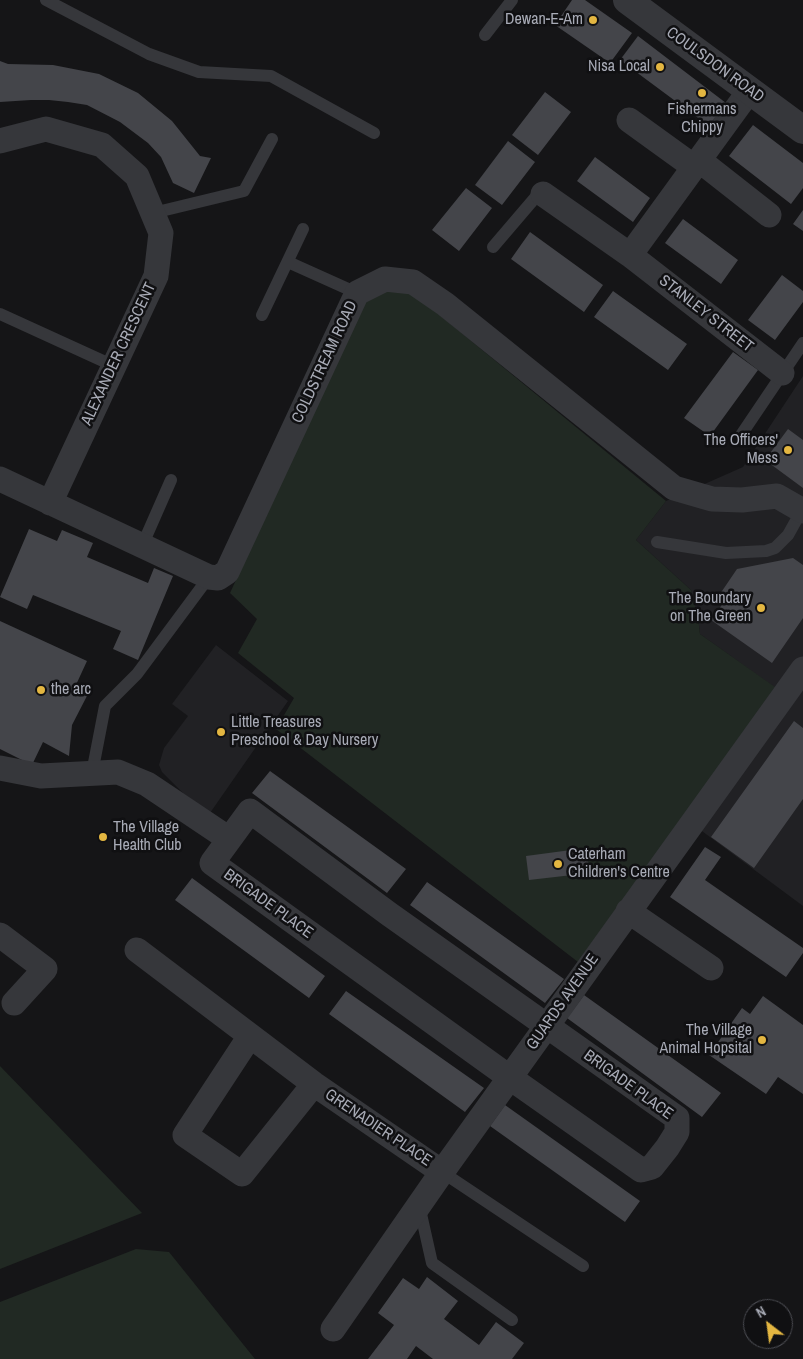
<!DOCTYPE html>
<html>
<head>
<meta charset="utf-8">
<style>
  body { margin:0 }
  #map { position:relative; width:803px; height:1359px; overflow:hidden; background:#151517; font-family:"Archivo Narrow",sans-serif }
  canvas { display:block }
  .north { position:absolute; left:743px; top:1299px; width:50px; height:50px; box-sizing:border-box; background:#101012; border:1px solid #4d4e54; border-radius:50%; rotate:330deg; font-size:14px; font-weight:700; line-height:20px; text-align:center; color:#a8abb6 }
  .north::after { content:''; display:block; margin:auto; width:18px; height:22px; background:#e3b641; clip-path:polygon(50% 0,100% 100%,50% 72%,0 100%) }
</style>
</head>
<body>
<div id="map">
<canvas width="803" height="1359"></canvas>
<div class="north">N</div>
</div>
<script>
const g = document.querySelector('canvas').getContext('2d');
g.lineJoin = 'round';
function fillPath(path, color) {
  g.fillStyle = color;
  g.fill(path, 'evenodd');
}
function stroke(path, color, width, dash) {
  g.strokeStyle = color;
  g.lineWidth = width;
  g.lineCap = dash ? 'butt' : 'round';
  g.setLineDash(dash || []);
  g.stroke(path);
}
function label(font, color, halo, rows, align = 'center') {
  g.font = font + ' "Archivo Narrow",sans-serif';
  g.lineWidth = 5;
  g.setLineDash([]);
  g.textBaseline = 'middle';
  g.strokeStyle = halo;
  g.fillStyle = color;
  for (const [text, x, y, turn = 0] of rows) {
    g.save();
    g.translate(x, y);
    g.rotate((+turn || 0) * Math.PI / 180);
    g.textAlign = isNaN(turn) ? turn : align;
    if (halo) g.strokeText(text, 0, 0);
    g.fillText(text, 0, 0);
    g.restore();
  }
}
fillPath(new Path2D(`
  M803,376V906L683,817L774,687L700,634L698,617L691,590L636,540L666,501L743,467Z
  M216,645L288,701L210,813L184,794L162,772L159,765L164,748L188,716L172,704Z`), '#212124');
fillPath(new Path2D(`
  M387,290L409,293L425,303L666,501L636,540L691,590L698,617L700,634L775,687L683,817L578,962L276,729L294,698L238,653L257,619L230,593L363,302Z
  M0,1066L142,1213L0,1269Z
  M136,1249L169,1252L255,1359H0V1302Z`), '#212923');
fillPath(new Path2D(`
  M572,0H585L632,33L610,63L555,25Z
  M638,36L726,103L709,126L620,60Z
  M0,61L8,64L53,65L99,74L138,93L172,121L200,156L211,158L194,193L173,183L161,157L148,143L120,122L87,105L68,102L49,100H31L0,102Z
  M545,92L571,112L538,155L512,135Z
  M753,125L803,163V188L791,204L729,156Z
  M508,141L535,162L502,205L475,185Z
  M595,157L650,198L633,222L577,181Z
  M466,188L492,208L459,251L432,230Z
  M803,210V231L793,224Z
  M683,219L738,260L721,284L665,243Z
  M530,232L603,285L584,312L511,259Z
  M782,275L803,291V302L775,340L748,320Z
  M613,291L687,344L668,370L594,317Z
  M733,352L758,370L710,436L684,418Z
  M788,429L803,440V488L765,460Z
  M29,529L57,541L62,530L93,543L87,557L148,583L154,568L173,576L138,660L113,649L121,631L33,595L27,609L0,597Z
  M793,558L803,565V618L772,663L711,620L726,599L720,594L737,569Z
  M0,621L87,661L75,687L88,694L72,725L69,756L43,742L32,765L0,749Z
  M794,721L803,728V799L754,868L711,837Z
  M270,771L406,869L387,893L252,793Z
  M705,847L721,857L705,880L803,948V953L786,977L670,897Z
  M586,848L590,873L529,880L526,856Z
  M192,878L325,976L309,998L175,900Z
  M427,882L564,979L545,1003L410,905Z
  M346,991L484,1088L465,1112L329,1014Z
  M584,995L721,1093L702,1117L567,1018Z
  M763,996L803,1025V1094L778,1077L766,1094L709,1055L742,1008L750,1014Z
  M505,1105L640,1201L625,1222L490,1126Z
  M427,1277L458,1301L444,1319L479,1345L496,1322L524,1343L512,1359H433L416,1346L407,1359H368L394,1325L378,1313L403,1278L419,1289Z`), '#44454a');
stroke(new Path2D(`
  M46,0L149,54L199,72L271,76L374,133
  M485,35L512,0
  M153,213L244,191L272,139
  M493,247L540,192L543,194
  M288,262L357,293
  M0,314L114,366
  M262,315L303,229
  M741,435L803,343
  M657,542L726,553L766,551L775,548L788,535L802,510
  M142,546L171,480
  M92,773L105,706L137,674L209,577
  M442,1172L583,1266
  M419,1205L432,1263L512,1320`), '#36373b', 12);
stroke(new Path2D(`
  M629,120L694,167
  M0,141L46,129L102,145L137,176L161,233L156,276L50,503
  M699,160L769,215
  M543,194L630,255L782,373
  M630,255L750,90
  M0,479L209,577L218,578L227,572L357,293L385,279L413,282L445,304L674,488L712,499L742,500L777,496L803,511
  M0,768L41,776L118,772L147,784L229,839
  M250,811L389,914L677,1118V1132L667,1148L652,1167L641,1170L509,1077L212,863Z
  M628,911L711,968
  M0,935L45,969L14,1003
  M137,950L314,1084L442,1172
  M250,1036L185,1135L242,1174L314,1084
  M333,1329L442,1172L803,669`), '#36373b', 25);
stroke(new Path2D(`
  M627,0L803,130`), '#36373b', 28);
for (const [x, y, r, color] of [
  [593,20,5,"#e3b641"],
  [660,67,5,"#e3b641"],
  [702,93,5,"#e3b641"],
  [788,450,5,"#e3b641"],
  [761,608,5,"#e3b641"],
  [41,690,5,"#e3b641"],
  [221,732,5,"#e3b641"],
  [103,837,5,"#e3b641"],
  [558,864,5,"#e3b641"],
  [762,1040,5,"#e3b641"]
]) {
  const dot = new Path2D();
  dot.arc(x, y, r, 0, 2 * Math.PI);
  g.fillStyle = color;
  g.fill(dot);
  stroke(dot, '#101012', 2);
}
label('16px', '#a8abb6', '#101012', [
  ["Dewan-E-Am",583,20],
  ["Nisa Local",650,67],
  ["Fishermans",702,110,"center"],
  ["Chippy",702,128,"center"],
  ["The Officers'",778,441],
  ["Mess",778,459],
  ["The Boundary",751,599],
  ["on The Green",751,617],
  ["the arc",51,690,"left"],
  ["Little Treasures",231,723,"left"],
  ["Preschool & Day Nursery",231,741,"left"],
  ["The Village",113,828,"left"],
  ["Health Club",113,846,"left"],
  ["Caterham",568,855,"left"],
  ["Children's Centre",568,873,"left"],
  ["The Village",752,1031],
  ["Animal Hopsital",752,1049]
], 'right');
label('16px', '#a8abb6', '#101012', [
  ["COULSDON ROAD",715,65,36],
  ["STANLEY STREET",706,314,38],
  ["ALEXANDER CRESCENT",119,354,-65],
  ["COLDSTREAM ROAD",325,362,-65],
  ["BRIGADE PLACE",268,904,36],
  ["GUARDS AVENUE",563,1002,-55],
  ["BRIGADE PLACE",628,1085,36],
  ["GRENADIER PLACE",378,1128,34]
]);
</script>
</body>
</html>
